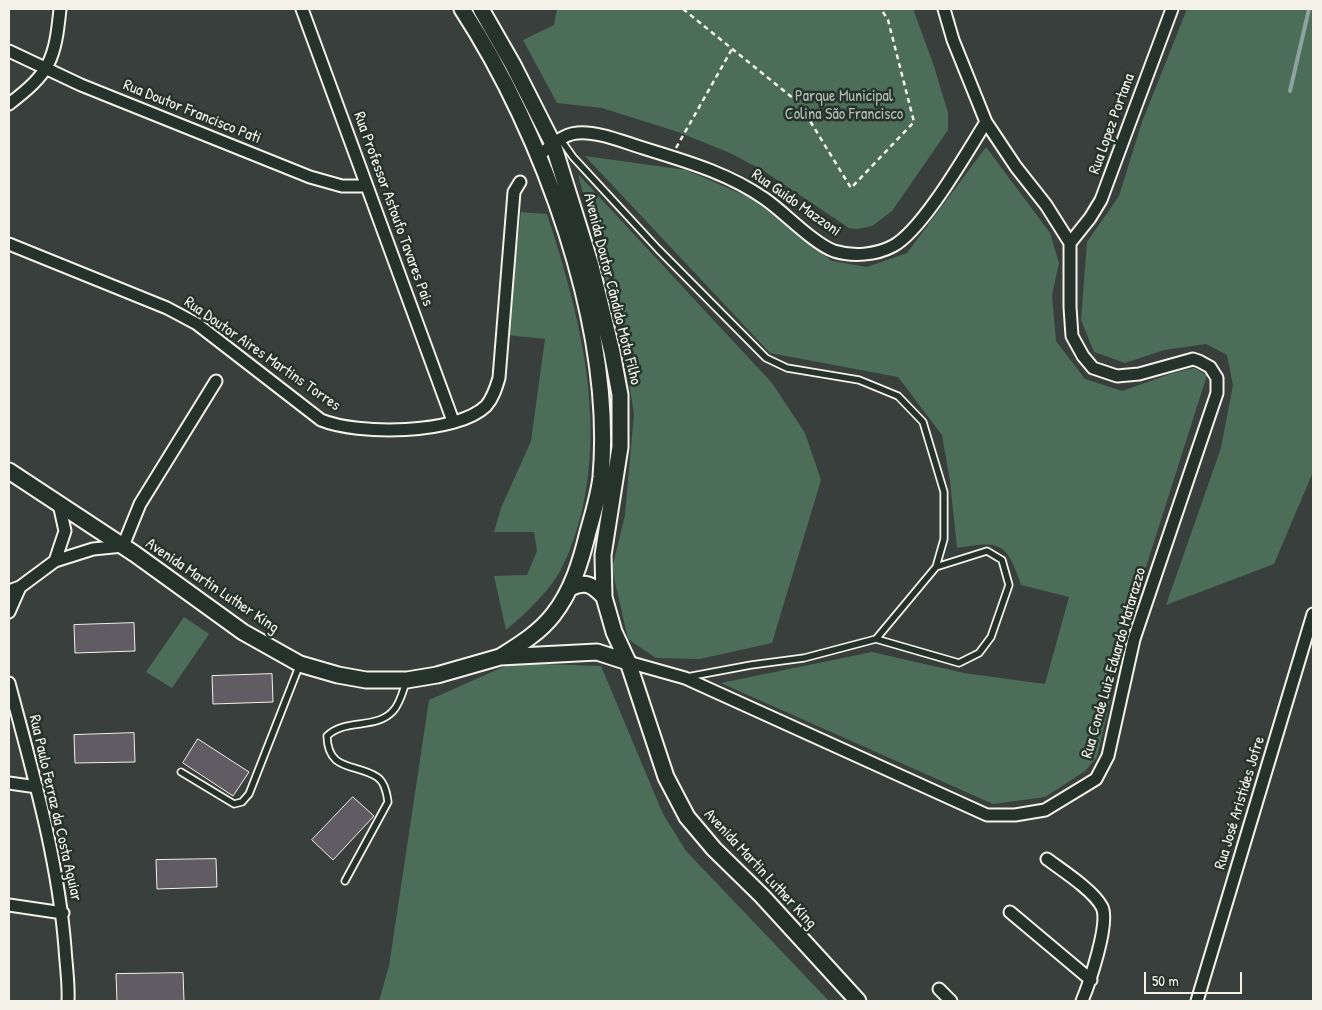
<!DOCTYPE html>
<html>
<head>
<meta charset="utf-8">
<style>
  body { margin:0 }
  #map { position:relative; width:1322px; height:1010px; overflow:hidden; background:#383f3d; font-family:"Patrick Hand",sans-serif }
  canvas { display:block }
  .frame { position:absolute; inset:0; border:10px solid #f4f1e8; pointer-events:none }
  .scale { position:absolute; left:1144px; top:972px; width:98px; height:22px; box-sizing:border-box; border:2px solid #f4f1e8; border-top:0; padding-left:6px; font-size:15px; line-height:18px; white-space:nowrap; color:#f4f1e8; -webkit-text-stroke:4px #26332d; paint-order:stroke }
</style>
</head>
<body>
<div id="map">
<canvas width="1322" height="1010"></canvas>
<div class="frame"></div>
<div class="scale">50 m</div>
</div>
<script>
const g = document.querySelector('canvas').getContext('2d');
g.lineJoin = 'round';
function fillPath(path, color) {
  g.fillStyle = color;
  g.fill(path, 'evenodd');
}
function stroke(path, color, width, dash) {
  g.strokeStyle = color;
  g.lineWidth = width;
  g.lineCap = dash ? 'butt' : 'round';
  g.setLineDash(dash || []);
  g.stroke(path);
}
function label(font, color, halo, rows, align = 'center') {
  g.font = font + ' "Patrick Hand",sans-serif';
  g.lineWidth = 5;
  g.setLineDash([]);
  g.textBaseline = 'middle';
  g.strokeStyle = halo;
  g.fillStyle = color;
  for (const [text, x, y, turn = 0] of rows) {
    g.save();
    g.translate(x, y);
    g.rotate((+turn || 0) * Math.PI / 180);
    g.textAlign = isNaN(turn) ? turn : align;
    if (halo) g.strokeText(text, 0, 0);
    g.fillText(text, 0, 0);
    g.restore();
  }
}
fillPath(new Path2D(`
  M557,9H913L934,66L948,113V130L892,211L872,226L857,229L849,228L764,171L730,153L678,132L602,108L557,103L523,40L554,25Z
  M1187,9H1313V472L1274,564L1166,605L1221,448L1233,385L1227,355L1206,344L1164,350L1125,363L1094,352L1081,320L1087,242L1119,196L1142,122Z
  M986,147L1050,233L1059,263L1052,295L1056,341L1085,379L1122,391L1173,373L1194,368L1207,375L1127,627L1097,757L1085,771L1045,797L993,804L721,683L872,652L964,673L1045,684L1069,597L1021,585C1006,541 1000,541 957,548L950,481L942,435L898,377L770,353L585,156L686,170L751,198L832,261L867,267L907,253Z
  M578,174L772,383L805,433L821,480L772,643L700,659L656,658L628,639L612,569L625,515L634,414L623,346Z
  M521,212L547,214C578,310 606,414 581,515C575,536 568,559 556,578C542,598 525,614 506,630L494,576L527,575L537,551L534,532H494L501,508L531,441L545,339L507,335Z
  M184,617L209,634L172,688L146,672Z
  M512,663L601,666L663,814L686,851L829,1001H379L389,966L429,700Z`), '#4c6e59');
stroke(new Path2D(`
  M1290,91L1309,9`), '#8ea2a0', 4);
const building = new Path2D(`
  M134,623L135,651L75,653L74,625Z
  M272,674L273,702L213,704L212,676Z
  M134,733L135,762L75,763L74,735Z
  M198,739L249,772L233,796L183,763Z
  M353,797L374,816L333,860L312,840Z
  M216,859L217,887L157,889L156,860Z
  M183,973L184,1001H117L116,974Z`);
fillPath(building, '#615b63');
stroke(building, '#f4f1e8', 1);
const service = new Path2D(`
  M561,140L573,157L658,249L766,358L787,368L859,380L898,396L923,422L944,492V539L936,567L876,639L804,658L751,665L687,677
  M876,639L959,663L979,653L991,637L1009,585L1002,560L987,551L936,567
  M181,772L234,804L242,802L249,794L300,664
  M345,881L388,802C387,794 385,782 377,777C355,763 328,772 327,736C345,718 376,730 393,711C400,704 403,691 406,682`);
const minor = new Path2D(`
  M302,9L453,421
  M9,51L81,85L310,177L342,186H367
  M9,104C50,73 55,60 60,9
  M539,156C549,147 563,134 577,133C598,131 623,142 643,148C685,161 728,173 765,199C784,212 814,244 834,251C853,257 876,255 893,246C923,230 967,152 986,122
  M1070,243L1090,218L1101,200L1172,9
  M9,244L167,308L197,324L321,420C357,435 456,435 486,406C493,398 496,388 499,378L514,192L520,182
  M55,561L93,549L123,546L140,504L216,381
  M9,591L20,587L55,561L65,531L59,504
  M9,612L20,587
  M628,662L685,678L987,815H1015L1045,810L1096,779L1108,756L1134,639L1217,393V378L1210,367L1199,361L1193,359L1139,374L1117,376L1093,368L1083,356L1072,336L1070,307V243L1046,205L1016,167L986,122L953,40L944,9
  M9,683C32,770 58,858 65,948C66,965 69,984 68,1001
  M9,783L37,787
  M1047,859C1063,871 1093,890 1102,907C1110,923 1089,984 1082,1001
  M9,905L63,913
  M1010,912L1091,980
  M939,989L951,1001
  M1197,1001L1313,614`);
const secondary = new Path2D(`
  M462,9C543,133 614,327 601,477C599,495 593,514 588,532C581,561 572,591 553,615C539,633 519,645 500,657
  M481,9L513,65L553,144L591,266L612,352L620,395V447L603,555L604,597L614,632L628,662L666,777L687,817L714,849L762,896L858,1001
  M9,471L135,554L243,632L300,664L338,675L366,680H407L437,675L500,657L597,652L628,662
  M570,588C585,580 593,585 604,597`);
stroke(service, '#f4f1e8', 9);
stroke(minor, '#f4f1e8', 15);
stroke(secondary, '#f4f1e8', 19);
stroke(new Path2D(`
  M683,9L799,103L851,188L914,122L888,20L881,9
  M676,148L732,49`), '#f4f1e8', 2.5, [5, 4]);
stroke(service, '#26332d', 5.5);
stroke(minor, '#26332d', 11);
stroke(secondary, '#26332d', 15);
label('16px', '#b1bdaf', '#26332d', [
  ["Parque Municipal",844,97],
  ["Colina São Francisco",844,115]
]);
label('16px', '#f4f1e8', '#26332d', [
  ["Rua Doutor Francisco Pati",192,112,22],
  ["Rua Lopez Portana",1112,124,-70],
  ["Rua Guido Mazzoni",796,203,35],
  ["Rua Professor Astoufo Tavares Pais",393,209,70],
  ["Avenida Doutor Cândido Mota Filho",612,289,76],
  ["Rua Doutor Aires Martins Torres",262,354,35],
  ["Avenida Martin Luther King",212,586,34],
  ["Rua Conde Luiz Eduardo Matarazzo",1114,663,-74],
  ["Rua José Aristides Jofre",1240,803,-73],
  ["Rua Paulo Ferraz da Costa Aguiar",55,808,77],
  ["Avenida Martin Luther King",760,869,47]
]);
</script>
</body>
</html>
